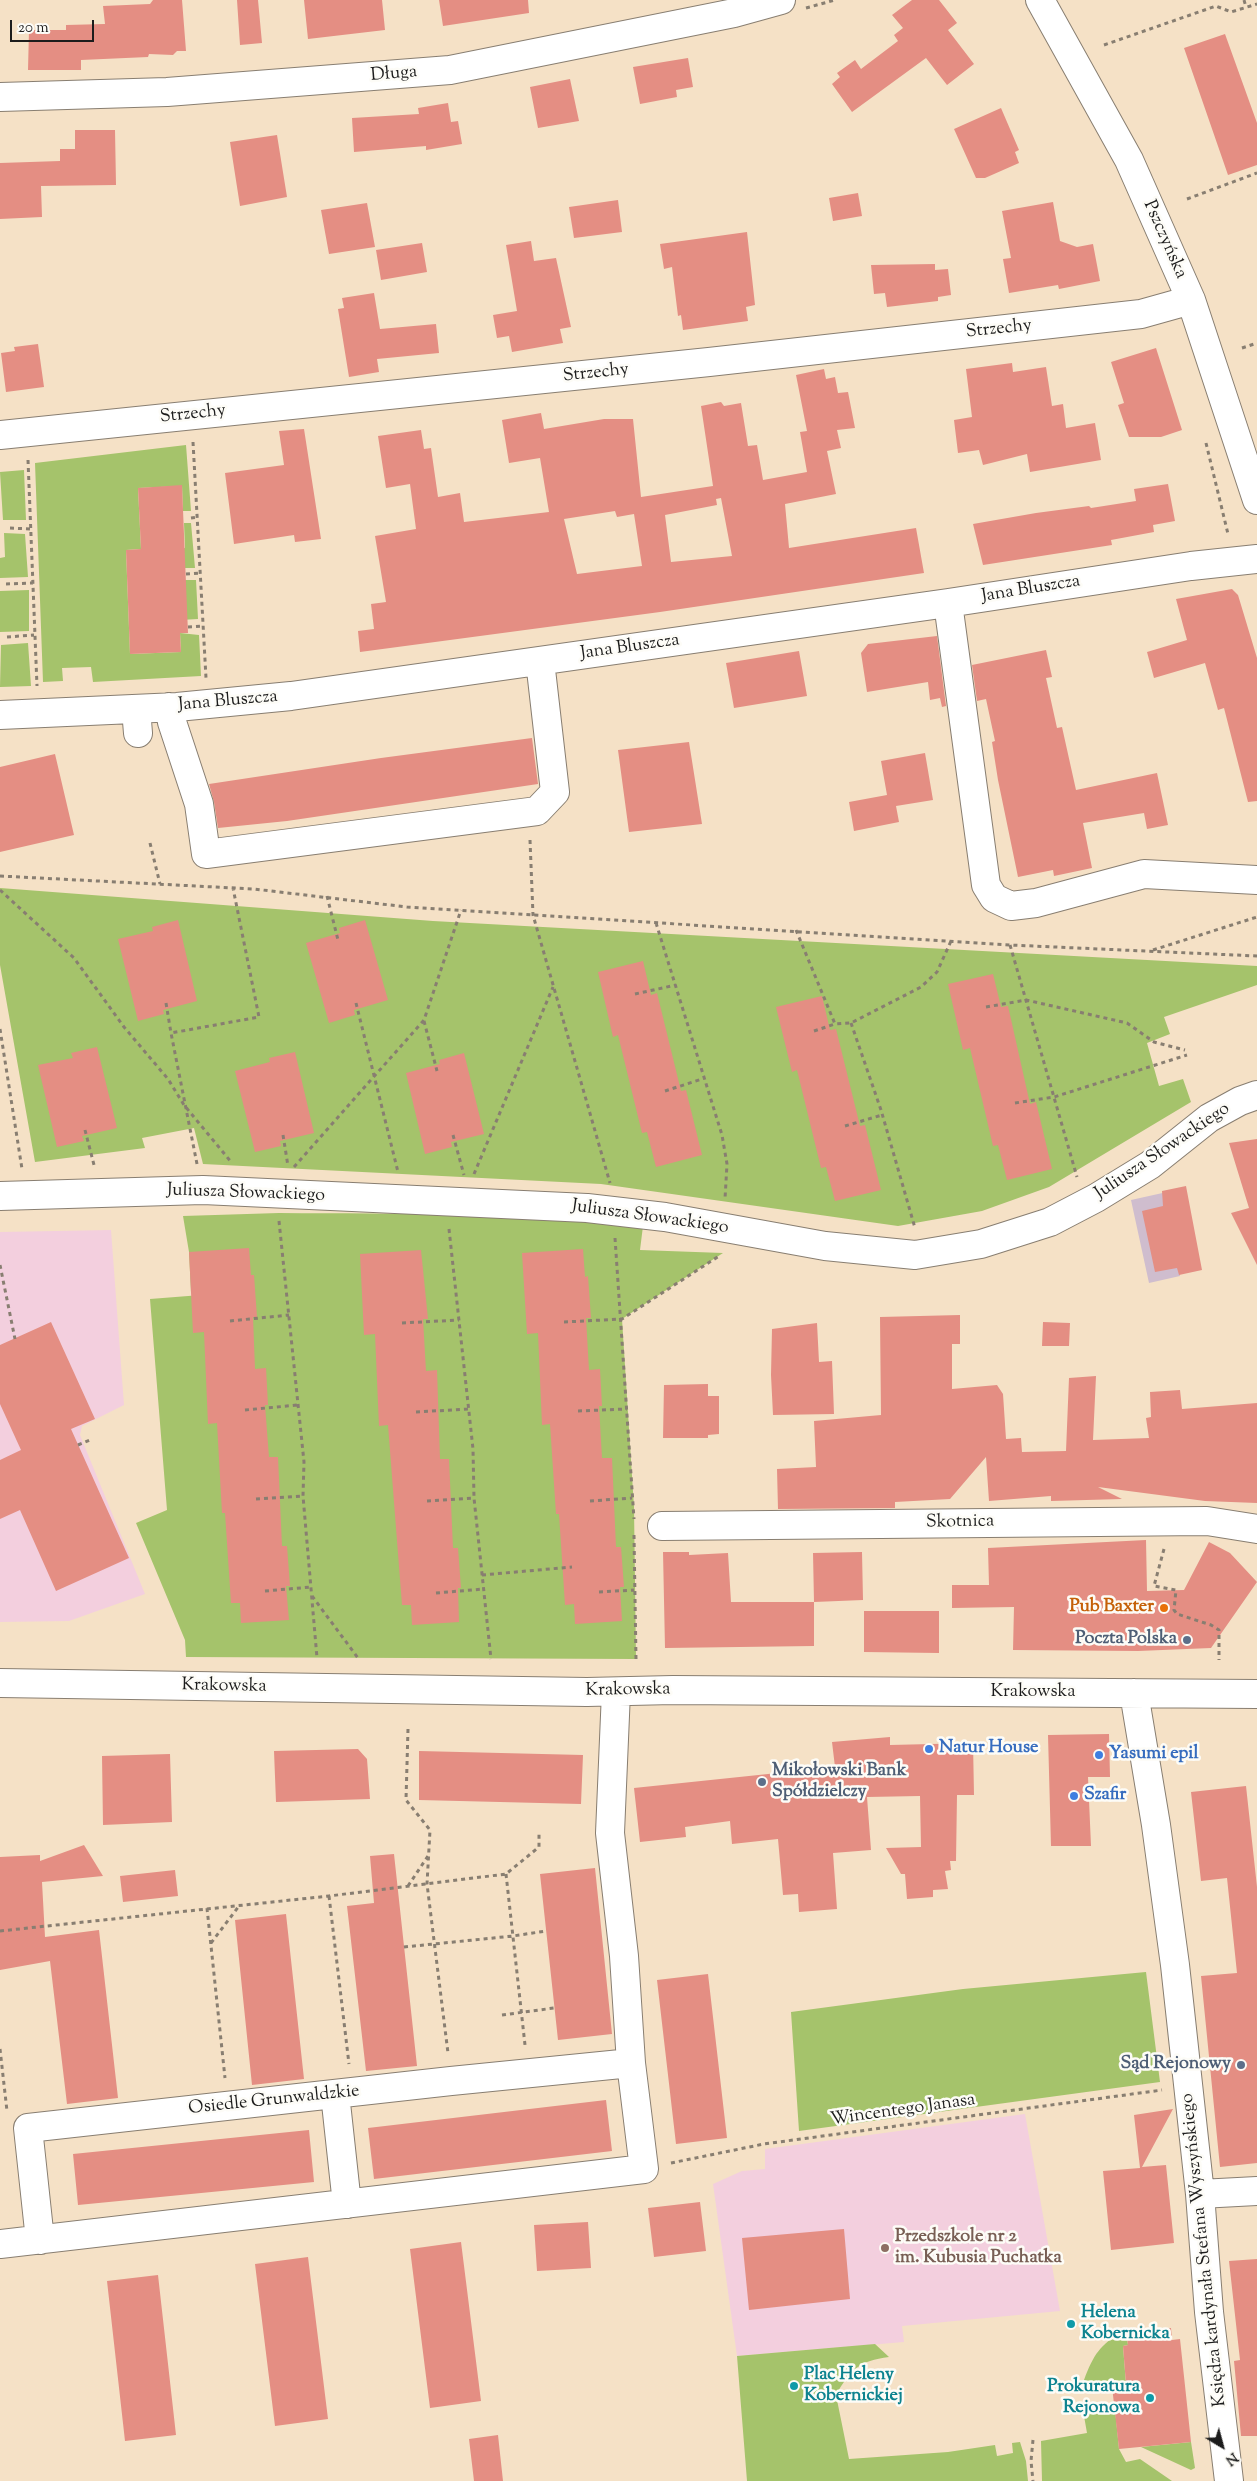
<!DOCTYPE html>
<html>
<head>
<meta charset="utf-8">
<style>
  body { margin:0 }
  #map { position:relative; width:1257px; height:2481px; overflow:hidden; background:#f5e1c6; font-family:"Sorts Mill Goudy",serif }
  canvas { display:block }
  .north { position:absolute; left:1197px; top:2421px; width:50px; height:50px; -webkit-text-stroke:4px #fdfcf7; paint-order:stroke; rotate:143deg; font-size:14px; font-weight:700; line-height:20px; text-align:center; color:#1c1c1c }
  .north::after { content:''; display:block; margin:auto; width:18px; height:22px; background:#1c1c1c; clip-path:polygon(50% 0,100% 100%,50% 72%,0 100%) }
  .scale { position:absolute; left:10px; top:20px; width:84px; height:22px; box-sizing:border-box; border:2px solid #1c1c1c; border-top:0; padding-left:6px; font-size:15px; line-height:18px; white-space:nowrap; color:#1c1c1c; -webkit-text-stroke:4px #fdfcf7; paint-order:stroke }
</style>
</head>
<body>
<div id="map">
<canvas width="1257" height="2481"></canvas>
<div class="north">N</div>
<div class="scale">20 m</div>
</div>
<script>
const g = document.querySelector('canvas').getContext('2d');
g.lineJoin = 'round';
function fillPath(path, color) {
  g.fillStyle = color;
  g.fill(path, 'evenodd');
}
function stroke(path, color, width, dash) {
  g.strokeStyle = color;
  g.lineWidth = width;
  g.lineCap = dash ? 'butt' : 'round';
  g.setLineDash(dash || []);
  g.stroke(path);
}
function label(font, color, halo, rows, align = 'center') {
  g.font = font + ' "Sorts Mill Goudy",serif';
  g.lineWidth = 5;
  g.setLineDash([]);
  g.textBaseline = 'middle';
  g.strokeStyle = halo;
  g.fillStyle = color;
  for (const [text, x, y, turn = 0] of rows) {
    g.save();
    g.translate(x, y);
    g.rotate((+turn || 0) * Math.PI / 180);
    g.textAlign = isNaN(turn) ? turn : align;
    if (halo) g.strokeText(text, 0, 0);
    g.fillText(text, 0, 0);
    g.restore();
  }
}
fillPath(new Path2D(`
  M111,1230L124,1405L82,1426L80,1435L145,1594L69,1621L0,1622V1232Z
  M1025,2114L1060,2311L902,2326L904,2342L737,2356L713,2184L742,2171L765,2169V2149Z`), '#f3cfde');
fillPath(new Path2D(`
  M1185,1188L1177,1263L1180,1276L1149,1283L1131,1200Z`), '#cfbdce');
fillPath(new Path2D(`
  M186,445L191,511H183L182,486L138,488L141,549L126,550L130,654L181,652L180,633L199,635L201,676L93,682L91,667L62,668L63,681L43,682L35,463Z
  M24,470L26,520H3L0,472Z
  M184,523H191L195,568H178L177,549L185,548Z
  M4,533L25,534L28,577L0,578V558L5,557Z
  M178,580H196L198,619L180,620Z
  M29,590V631L0,632V591Z
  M28,643L31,686L0,687L1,645Z
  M0,888L433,921L1257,966V985L1164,1017L1170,1034L1147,1043L1159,1086L1183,1079L1191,1102L1049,1187L982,1211L898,1226L601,1184L203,1164L194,1128L142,1138L145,1148L35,1162L0,965Z
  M279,1213C400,1214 522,1212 643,1226L640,1250L723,1253L622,1319L634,1507L636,1659L186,1657L185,1640L136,1523L167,1510L150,1299L201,1295L191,1292L189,1252L183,1216Z
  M1146,1972L1160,2082L799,2131L791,2012L963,1989Z
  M1123,2331L1126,2332L1128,2345L1123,2346L1126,2384L1113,2386L1111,2391L1103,2390L1084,2380C1094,2354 1099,2346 1123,2331Z
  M875,2344L889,2357C859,2361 851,2369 836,2395L849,2459L948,2452L995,2445L997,2456L1013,2453L1012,2443L1020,2442L1026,2461L1028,2481H747L737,2356Z
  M1105,2408L1115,2409L1119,2449L1126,2462L1140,2459L1172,2481H1042L1041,2441L1087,2433L1084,2416L1094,2410Z
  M1191,2442L1195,2468L1191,2470L1141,2447Z`), '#a5c36b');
fillPath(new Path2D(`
  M153,0H182L186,51H177L173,55L149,54L148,57L81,60V70H28L29,30H66V25L105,24L103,6L150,4Z
  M237,0H258L262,43L240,45Z
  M304,0H382L385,30L308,39Z
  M439,0H528L529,13L443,26Z
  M912,0H939L957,23L948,30L974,64L947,85L926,58L852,112L832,84L840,77L837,73L855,60L861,69L898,41L894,35L903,28L892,15Z
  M1225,34L1257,123V165L1228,175L1184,48Z
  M688,58L693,87L676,90L677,97L640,104L633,67Z
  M570,79L579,121L538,128L530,87Z
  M448,103L451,122L458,121L462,144L426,150V146L354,152L352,118L419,114L418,108Z
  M1001,108L1019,150L1015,152L1019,163L985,178H976L954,129Z
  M75,130H115L116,185L41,186L42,217L0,219V163L60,161V149H75Z
  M277,135L287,197L240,206L230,142Z
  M858,193L862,216L833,221L829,198Z
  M618,200L622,232L574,238L569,207Z
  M1053,202L1060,241L1077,247L1093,244L1100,281L1059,289L1058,285L1009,293L1003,259L1011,258L1002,211Z
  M367,203L375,247L329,254L321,210Z
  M747,232L755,305L746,307L748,321L683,330L681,315L678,316L672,267L664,269L660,244Z
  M531,241L534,261L556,258L571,327L560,329L563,343L512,352L509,336L497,338L493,315L517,311L506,245Z
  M422,243L427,272L381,280L376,250Z
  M935,264V270L948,269L951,295L938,297V301L887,307L885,293L874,294L871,265Z
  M374,293L380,329L436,324L439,353L377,359L379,372L349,377L338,309L344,308L342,298Z
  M38,344L44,387L6,392L1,353L15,351L14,347Z
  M1156,348L1182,430L1161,437H1129L1118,405L1124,403L1111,362Z
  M1012,363L1013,372L1046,367L1052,406L1063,404L1066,428L1095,423L1101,460L1030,472L1027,454L983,465L979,450L958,453L954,420L972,417L966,369Z
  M824,369L826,379L835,377L838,393L848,392L855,428L837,430L841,448L827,451L836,494L785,504L789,548L916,528L924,573L660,612L360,652L358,631L374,629L371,604L386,602L375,536L416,529L410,484L386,488L378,436L421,430L424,449L431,448L438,497L460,493L464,522L549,512L540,458L509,463L502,420L541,413L544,429L604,419H633L641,497L713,486L701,406L721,402L724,406L741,403L748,446L757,445L763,480L807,472L800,432L807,431L796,375ZM721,498L732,556L671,562L665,515L717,505L716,499ZM615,511L617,517L634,514L642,566L577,574L564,519Z
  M304,429L321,539L295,542L294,535L234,544L225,473L284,465L279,431Z
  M1168,484L1175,521L1153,525L1154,532L1111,540L1112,545L983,565L973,524L1036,513L1089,506L1091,508L1136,501L1134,489Z
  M182,485L188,633H180L181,652L130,654L126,550L141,549L138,488Z
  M1232,589L1238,595L1257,658V801L1248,802L1224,708L1218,710L1205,663L1154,678L1147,652L1187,640L1176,599Z
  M937,636L946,706L942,707L940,698L930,700L928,682L867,692L861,653L868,644Z
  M1046,650L1052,677L1046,678L1057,728L1062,727L1076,790L1157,773L1168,825L1147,829L1144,813L1083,823L1092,868L1054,876L1053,870L1018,877L998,780L992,742L995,741L986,699L977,701L972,665Z
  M799,651L807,696L734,708L726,663Z
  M532,738L538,784L287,821L218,828L214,802L209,784L381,758Z
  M689,742L702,824L629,832L618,750Z
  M925,753L933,800L896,806L899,822L854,831L849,802L887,795L881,761Z
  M55,754L74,835L0,852V767Z
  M178,920L197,1001L163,1010L164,1014L138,1021L118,939L153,931L152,927Z
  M365,920L388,1000L354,1010L355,1015L329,1023L306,943L340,933L339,928Z
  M643,961L651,995L657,993L681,1091L686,1090L702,1155L656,1167L647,1132L642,1133L618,1035L613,1037L598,972Z
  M993,974L1001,1007L1008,1006L1030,1104L1036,1102L1052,1169L1007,1180L998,1145L993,1146L970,1048L963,1050L948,984Z
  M822,996L830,1030L836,1029L860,1126L865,1125L881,1190L835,1201L826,1167L821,1168L797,1070L792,1072L776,1007Z
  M97,1047L117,1128L82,1136L84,1141L57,1147L38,1065L73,1058L71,1053Z
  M295,1052L314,1133L280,1141L281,1146L255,1152L235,1071L270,1062L269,1058Z
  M464,1053L484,1134L451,1142L452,1147L425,1154L406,1073L440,1064L439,1060Z
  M1257,1139V1265L1231,1213L1249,1208L1229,1143Z
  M1186,1186L1202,1270L1179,1275L1177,1268L1155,1272L1142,1211L1163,1206L1162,1191Z
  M249,1248L251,1275H254L257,1317H253L255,1369L266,1368L268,1405H265L269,1457H278L282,1546H287L290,1586H286L289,1620L241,1623L240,1603H231L225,1513H222L217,1423L208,1424L204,1332L193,1333L189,1252Z
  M583,1249L585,1277L588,1276L591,1318H586L589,1370L600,1369L602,1406H599L602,1458H612L616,1547H621L624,1587H620L622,1621L575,1624L574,1604L565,1605L559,1514H556L550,1424L542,1425L538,1333L527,1334L522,1253Z
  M421,1250L428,1319H423L426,1371L437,1370L440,1459H449L453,1548H458L461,1588H458L459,1622L412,1625L411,1605H402L388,1425L379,1426L375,1334L364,1335L360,1254Z
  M960,1315V1344H952V1389L997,1385L1003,1394L1006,1439L1021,1438L1022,1452L1066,1451L1069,1378L1096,1376L1093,1440L1149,1438L1146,1418L1151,1417L1150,1392L1180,1390L1182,1409L1257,1403V1503L1205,1501L1098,1487L1122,1499L1051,1501V1496L989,1501L986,1457L950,1499L895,1502V1508L778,1509L777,1469L816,1467L814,1421L881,1415L880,1317Z
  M51,1322L95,1419L71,1429L129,1558L56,1591L20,1510L0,1519V1460L21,1450L0,1404V1345Z
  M1043,1322L1070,1323L1069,1346H1042Z
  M817,1323L819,1362L832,1361L834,1414L773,1415L771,1375L772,1329Z
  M708,1384V1396H719V1434L708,1435V1438H663L664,1385Z
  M1146,1540L1147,1591L1184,1590L1209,1542L1230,1553L1257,1582L1211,1648L1138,1651L1013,1650L1014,1607L952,1608V1585H989L988,1548Z
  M663,1552H689V1555L728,1553L731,1602H814V1646L665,1648Z
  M862,1552L863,1600L814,1602L813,1553Z
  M864,1611H939V1653L864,1652Z
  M1109,1734L1110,1777H1088L1091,1846H1051L1048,1735Z
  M890,1737V1745L973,1743L974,1795H957L956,1861H950L951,1870L945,1871L948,1889L933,1890V1897L907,1899L905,1874H901L886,1848L921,1847L920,1796L867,1797L871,1850L833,1853L837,1909L799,1912L798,1894L783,1895L778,1839L732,1844L730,1821L685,1827L686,1837L640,1842L634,1788L835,1767L832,1742Z
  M358,1749L367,1759L370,1799L276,1802L274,1751Z
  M419,1751L583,1755L581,1804L419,1800Z
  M170,1754L172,1822L103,1825L102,1756Z
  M1246,1786L1257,1887V2163L1220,2167L1201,1976L1237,1973L1227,1878L1201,1881L1191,1792Z
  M84,1845L103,1876L42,1882L45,1937L99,1930L118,2098L67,2104L50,1961L0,1970V1857L40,1855V1861Z
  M394,1854L417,2066L366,2071L347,1906L374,1903L370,1856Z
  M595,1868L612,2034L558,2040L540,1874Z
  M175,1870L178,1896L123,1902L120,1876Z
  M286,1914L304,2079L252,2085L235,1920Z
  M708,1974L727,2138L676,2144L657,1980Z
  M606,2100L612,2151L374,2179L368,2128Z
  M1173,2109L1142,2167L1166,2165L1174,2243L1111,2250L1103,2171L1140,2168L1134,2115Z
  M309,2130L314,2182L78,2205L73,2154Z
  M700,2202L706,2251L654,2257L648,2208Z
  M588,2222L591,2268L537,2271L534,2225Z
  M844,2229L850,2299L749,2310L742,2238Z
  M461,2242L481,2401L430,2408L410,2249Z
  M308,2257L328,2419L275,2426L255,2264Z
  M1257,2259V2436H1241L1234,2361L1240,2360L1229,2261Z
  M158,2275L176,2435L125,2441L107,2281Z
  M1171,2328L1172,2340L1180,2339L1191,2442L1119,2449L1112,2386L1126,2384L1123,2346L1128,2345L1126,2332Z
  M498,2435L503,2481H474L469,2439Z`), '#e48e83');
const minor = new Path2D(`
  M1040,0L1129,160L1191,300L1257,500
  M0,97L167,92L450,70L734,13L781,0
  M0,435L709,362L1141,314L1191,300
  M948,603L984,870L986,885L994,898L1011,906L1036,903L1144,874L1257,880
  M169,707L172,722L199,804L206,854L537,811L555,792L540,661
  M136,709L138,733
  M0,715L177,707L291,696L948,603L1191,566L1257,559
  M0,1196L203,1190L587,1208L665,1217L825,1246L915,1255L981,1244L1050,1222L1096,1198L1150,1165L1209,1118L1240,1101L1257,1095
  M662,1526L1207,1521L1257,1529
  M0,1683L587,1692L673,1690L1257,1694
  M1134,1693L1156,1825L1175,1965L1200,2194L1209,2312L1229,2481
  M335,2094L347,2204
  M1200,2194L1257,2191
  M40,2240L28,2128L451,2081L631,2063
  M0,2244L644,2169L631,2063L624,1956L610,1833L616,1692`);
stroke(minor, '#887e71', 30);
stroke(new Path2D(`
  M1244,0L1246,7
  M806,8L835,0
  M1104,45L1216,6L1231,12L1257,4
  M1187,199L1257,173
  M1242,348L1257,343
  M193,442L206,678
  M1206,443L1228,534
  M28,460L37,686
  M191,518L198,517
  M10,528L31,529
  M186,574L201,573
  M6,584L33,583
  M188,627L203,626
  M7,637L34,635
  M530,840L533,915L610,1183
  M150,843L160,884
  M0,876L254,889L407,907L533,915L1010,945L1257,956
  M0,890L74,958L124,1027L168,1079L184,1105L232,1163
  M327,896L338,940
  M656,923L722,1135L727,1164L725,1199
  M796,930L835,1024L851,1023L921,987L937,972L951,941
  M1010,945L1077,1177
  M1153,950L1257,917
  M635,994L676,985
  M166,1003L171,1033
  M356,1003L398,1172
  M986,1007L1026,1000L1127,1023L1154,1042L1185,1050
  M424,1021L437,1071
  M851,1023L881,1110L915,1228
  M0,1029L22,1169
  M814,1031L835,1024
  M665,1091L705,1078
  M1015,1103L1054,1097L1187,1055
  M845,1126L882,1115
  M85,1130L94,1165
  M283,1135L288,1166
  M453,1135L464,1175
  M197,1164L171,1033L259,1017L233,888
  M294,1167L424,1020L461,910
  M474,1174L553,987
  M279,1221L304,1462L303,1496L317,1658
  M449,1229L473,1449L474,1498L491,1659
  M615,1238L634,1519
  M0,1265L15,1339
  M230,1321L289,1315
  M564,1322L622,1319L719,1256
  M402,1323L459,1320
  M245,1410L298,1405
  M578,1411L627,1409
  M416,1412L469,1409
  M78,1445L90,1440
  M256,1499L303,1496
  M427,1501L474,1498
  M590,1501L632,1498
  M634,1535L636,1659
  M1164,1549L1154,1586L1176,1590L1174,1610L1177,1614L1211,1625L1219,1630V1660
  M482,1575L572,1567
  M265,1591L311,1587
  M599,1592L634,1590
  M436,1593L484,1589
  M312,1596L358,1658
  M408,1729L406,1800L430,1830L427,1884L448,2053
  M506,1874L525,2045
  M408,1886L428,1856
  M329,1896L349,2064
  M207,1908L225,2078
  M0,1931L329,1896L506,1874L539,1847V1832
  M211,1943L239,1906
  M404,1947L513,1936L546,1931
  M502,2015L554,2008
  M0,2049L7,2111
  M671,2163L764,2144L1162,2090
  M1033,2440L1031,2461L1033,2481`), '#887e71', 3, [4, 4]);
stroke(minor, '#fff', 28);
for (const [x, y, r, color] of [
  [1164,1608,5,"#e8710a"],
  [1187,1640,5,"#5c6f8a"],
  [929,1749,5,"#3f7fe0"],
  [1099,1755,5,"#3f7fe0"],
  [762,1782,5,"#5c6f8a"],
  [1074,1796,5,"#3f7fe0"],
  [1241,2065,5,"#5c6f8a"],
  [885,2248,5,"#8d6e63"],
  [1071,2324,5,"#0f9aa8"],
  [794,2386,5,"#0f9aa8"],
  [1150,2398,5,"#0f9aa8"]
]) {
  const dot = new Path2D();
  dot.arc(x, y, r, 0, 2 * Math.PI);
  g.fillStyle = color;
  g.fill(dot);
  stroke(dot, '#fdfcf7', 2);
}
label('18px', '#1c1c1c', '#fdfcf7', [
  ["Długa",394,75,-5],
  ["Pszczyńska",1164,240,66],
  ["Strzechy",999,330,-6],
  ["Strzechy",596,374,-6],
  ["Strzechy",193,415,-6],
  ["Jana Bluszcza",1031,590,-9],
  ["Jana Bluszcza",630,648,-8],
  ["Jana Bluszcza",228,702,-5],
  ["Juliusza Słowackiego",1163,1152,-34],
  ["Juliusza Słowackiego",246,1194,2],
  ["Juliusza Słowackiego",650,1218,8],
  ["Skotnica",960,1523,-1],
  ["Krakowska",224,1687,1],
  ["Krakowska",628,1691,-1],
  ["Krakowska",1033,1693],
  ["Osiedle Grunwaldzkie",274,2101,-6],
  ["Wincentego Janasa",903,2111,-8],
  ["Księdza kardynała Stefana Wyszyńskiego",1205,2250,-96]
]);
label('bold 18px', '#c56008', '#fdfcf7', [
  ["Pub Baxter",1154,1608]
], 'right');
label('bold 18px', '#4e5e75', '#fdfcf7', [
  ["Poczta Polska",1177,1640],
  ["Mikołowski Bank",772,1772,"left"],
  ["Spółdzielczy",772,1793,"left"],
  ["Sąd Rejonowy",1231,2065]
], 'right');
label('bold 18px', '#366cbe', '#fdfcf7', [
  ["Natur House",939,1749],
  ["Yasumi epil",1109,1755],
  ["Szafir",1084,1796]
], 'left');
label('bold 18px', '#785e54', '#fdfcf7', [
  ["Przedszkole nr 2",895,2238],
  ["im. Kubusia Puchatka",895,2259]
], 'left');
label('bold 18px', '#0d838f', '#fdfcf7', [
  ["Helena",1081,2314],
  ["Kobernicka",1081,2335],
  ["Plac Heleny",804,2376],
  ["Kobernickiej",804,2397],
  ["Prokuratura",1140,2388,"right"],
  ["Rejonowa",1140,2409,"right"]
], 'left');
</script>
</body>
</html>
